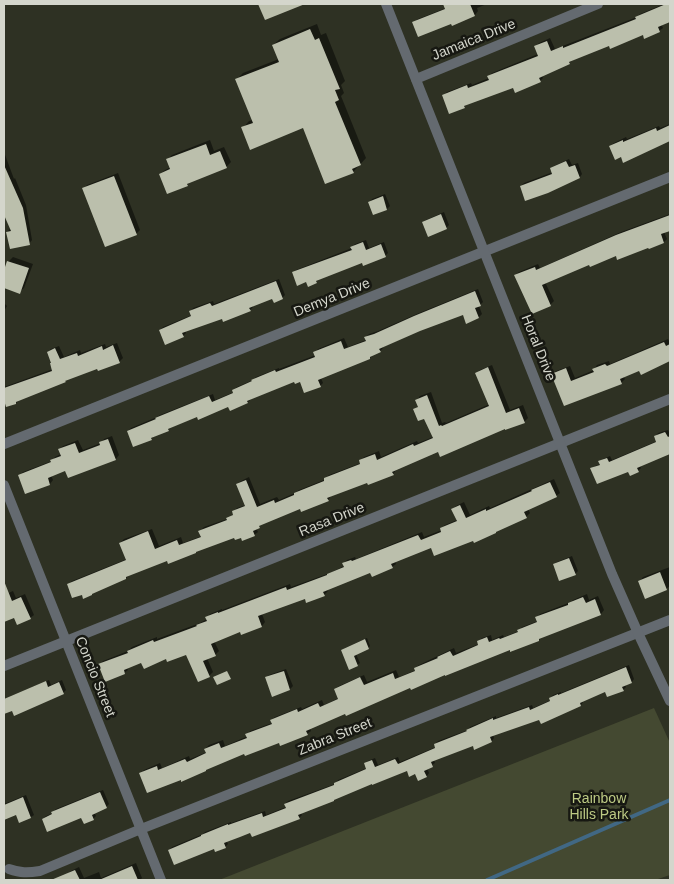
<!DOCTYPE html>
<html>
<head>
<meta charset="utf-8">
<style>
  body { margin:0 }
  #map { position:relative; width:674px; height:884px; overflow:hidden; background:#2e3123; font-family:Helvetica,sans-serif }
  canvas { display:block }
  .frame { position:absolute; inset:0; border:5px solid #d4d6cc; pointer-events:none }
</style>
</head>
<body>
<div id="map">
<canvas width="674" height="884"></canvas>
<div class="frame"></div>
</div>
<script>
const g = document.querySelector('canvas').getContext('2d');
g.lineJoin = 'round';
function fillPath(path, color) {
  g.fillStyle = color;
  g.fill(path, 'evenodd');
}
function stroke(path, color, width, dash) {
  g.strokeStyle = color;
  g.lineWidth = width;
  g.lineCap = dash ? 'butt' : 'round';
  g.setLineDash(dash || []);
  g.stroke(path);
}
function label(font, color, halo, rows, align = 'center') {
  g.font = font + ' Helvetica,sans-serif';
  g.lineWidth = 5;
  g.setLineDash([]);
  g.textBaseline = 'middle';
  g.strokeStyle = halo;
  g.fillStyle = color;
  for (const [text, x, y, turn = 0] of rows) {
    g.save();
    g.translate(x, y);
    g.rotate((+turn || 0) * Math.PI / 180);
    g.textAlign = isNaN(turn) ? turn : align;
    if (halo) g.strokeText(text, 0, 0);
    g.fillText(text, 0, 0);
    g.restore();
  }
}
fillPath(new Path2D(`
  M654,708L670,743V875L655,880H219Z`), '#444931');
fillPath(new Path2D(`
  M444,4H487L477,8L478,11L475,15L452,24L414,22L418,19L446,8Z
  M664,4H670V21L661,24L663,28L659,31L643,33L609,45L573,60L569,63L542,75L543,78L540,81L514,86L467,104L464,107L443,96L447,92L471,83L472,85L489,78V76L492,73L538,54L535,47L539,43L550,38L555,49L637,17L640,14Z
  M317,24L321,35L326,33L345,81L341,85L344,93L341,96L366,158L353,172L303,127L243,128L249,121L253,120L237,79L243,73L279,59L273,45L280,39Z
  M670,124V139L623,161L621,156L610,146L614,143L626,137L627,139L659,126L660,128Z
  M210,140L214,151L224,147L231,162L226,167L191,181L187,185L160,174L165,170L171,167L167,160L172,155Z
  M4,152L14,179L15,178L26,205L32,240L29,244L7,232L11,228L4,212V199L6,198L4,193Z
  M569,159L572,165L578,163L582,174L580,177L547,192L521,186L524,183L553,172L551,168L554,166Z
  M118,173L140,230L137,233L106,245L84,188L87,185Z
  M385,194L390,206L387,209L374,214L370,202L372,199Z
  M444,212L449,225L446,228L423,222L426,220Z
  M670,214V229L664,232L667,239L664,242L616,254L589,263L545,282L554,301L550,305L515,275L519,272L538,264L540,268L621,232Z
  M366,240L369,248L384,242L388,253L385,256L362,261L320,278L316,282L308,285L307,281L293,273L296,270L352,248V247L355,244Z
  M13,257L33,264L24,288L19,292L4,287V274L8,262Z
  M279,279L285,295L282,298L273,297L252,305L253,307L250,310L223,317L185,331L186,333L183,336L160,330L163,327L192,315L191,311L193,308L213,301L214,304Z
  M478,289L483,302L479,306L482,314L479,317L463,314L420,330L383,347V348L380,351L374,354L370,358L321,378L323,383L320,386L301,381H295L251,399L248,402L231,410L229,406L198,416L172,427L168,430L154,436L151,439L128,431L131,428L157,417L160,415L213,394L215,400L234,392L233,390L237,387L253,380L256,377L279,368V369L316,355L315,353L318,349L344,338L348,347L366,340V337L369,334L378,331L419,313Z
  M4,303L7,306L4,311Z
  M668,339L670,343V360L642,373L640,369L623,376L625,379L621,383L564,405L553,374L556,371L570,366L575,378L594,370V369L597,365L609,361L610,364Z
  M117,343L123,358L119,362L97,367L68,379L65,381L19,400L16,403H4V387L53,369L52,362L48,352L51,349L59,346L64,357L80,350L81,353L105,344L106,347Z
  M492,365L510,410L523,405L528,418L524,422L505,427L439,450L396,469V470L393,474L368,481L331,496L328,500L300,507L263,523L256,528L258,532L254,535L235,537L168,560L129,575L126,578L82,594L68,585L72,581L127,559L120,543L124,539L152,529L159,546L181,537L183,543L202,536L200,531L204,527L227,519L234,514L233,512L237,508L246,505L237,484L241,481L249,477L260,504L277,497L279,500L295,493L299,490L324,480L329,475L361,463L360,461L364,457L379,451L381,457L417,441L418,443L433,437L425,417L415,410L419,406L417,400L420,396L431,392L442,423L445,422L446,423L490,404L477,373L480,370Z
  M668,430L670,434V453L640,465L641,468L638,471L592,469L595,466L601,464L600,462L603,459L610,456L612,460L657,441L656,436L658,433Z
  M112,436L119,455L116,459L68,476L66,469L51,475L53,480L50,484L26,493L19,476L23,472L52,461L55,457L61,454L59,449L63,446L78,440L83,450L101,443L104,439Z
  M554,479L560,493L556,496L528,509L530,513L526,517L474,539L432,546L395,561L396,564L392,567L371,571L327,590L328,591L324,595L305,597L262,614L265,622L262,626L242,633L241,630L214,641L219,651L215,655L207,658L213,672L209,676L187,653L167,658L142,661L127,667L128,670L124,673L100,664L103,661L128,651L132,647L157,637V639L200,623L207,619V618L210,614L222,609V610L290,584L291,587L330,573L344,566L343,564L347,560L355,557L356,559L422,532L424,537L442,530L441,528L445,525L457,520L453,509L456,506L464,502L470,515L489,506L490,508Z
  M572,556L578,571L575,574L554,564L557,562Z
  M670,567V582L669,583L670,586L666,589L640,581L643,577Z
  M13,591L16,598L25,594L34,615L30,618L15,616L4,621V595Z
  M587,594L589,600L598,596L604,610L601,614L542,636L539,640L511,649L345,712L310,728L311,731L307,734L280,742L245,753L208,767L141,773L144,770L160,763L162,768L189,756L190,759L207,752L205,749L209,745L223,740L225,746L248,736L247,735L250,731L272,723L271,720L275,717L301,707L302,709L322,700L324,705L339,698L335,689L339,686L364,675L367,682L396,670L399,677L416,670L415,668L419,665L454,648L456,653L479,644L478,642L482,638L491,635L492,640L503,635L504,637L519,631L522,627L538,621L537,617L540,614L571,602L573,600Z
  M367,638L370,646L368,648L356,654L360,663L357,665L343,650L345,648Z
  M629,665L634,679L632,682L625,684L626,687L623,690L605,691L583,700V702L581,705L493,735L494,738L492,741L473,744L434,760L435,763L427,768L429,773L427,776L407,770L337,797L334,800L301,813L302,815L299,818L251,832L226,840L228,844L225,847L169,850L172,847L203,834L205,832L231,822V823L265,811L266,815L286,807L285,804L288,801L335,784L338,780L367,768L365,764L368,761L375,758L378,765L398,757L400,762L436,747L435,744L438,741L468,730L470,727L496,716V718L532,705L533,708L551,700L550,698L553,695L561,692V693Z
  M286,669L293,686L290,689L272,695L266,678L269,675Z
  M49,680L51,685L62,680L66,690L63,693L4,713V699Z
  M103,790L109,804L106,807L94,812L96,816L93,819L82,816L43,819L46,816L53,813V812L56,809Z
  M26,795L34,815L31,817L17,814L4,819V804Z
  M136,863L142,878L140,880H69L67,874L71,871L79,867L84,878L99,872L101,878Z`), '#0007');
stroke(new Path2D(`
  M487,880L670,800`), '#416884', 4);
fillPath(new Path2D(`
  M258,4H305L265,20Z
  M443,4H470L475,16L452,26L451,24L418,37L412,22L445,9Z
  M666,4H670V22L658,27L660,32L644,39L643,35L610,49L609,46L569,62L570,64L539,78L541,82L515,93L513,88L464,106L465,108L449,114L442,95L467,85L468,88L489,80L487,76L538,56L534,46L547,41L551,51L563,46V48L636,19L635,17Z
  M310,29L315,40L319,38L340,89L335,90L339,100L335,102L361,165L352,169L354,173L325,184L303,128L250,150L241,127L253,123L235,79L279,62L272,45Z
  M670,125V141L623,163L621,157L615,160L609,146L623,140V142L656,128L657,131Z
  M206,144L210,155L220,151L227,168L187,184L188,186L167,194L159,174L170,169L166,159Z
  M566,161L569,167L575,165L580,178L548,193L525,201L520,186L552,174L550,168Z
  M4,165L23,208L30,245L10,249L6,232L11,231L4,215Z
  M114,176L137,235L105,247L82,188Z
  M383,196L387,210L373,215L368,202Z
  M441,214L447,229L428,237L422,222Z
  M670,215V231L661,234L664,243L649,249L648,248L617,260L616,256L590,267L589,265L542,285L551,306L532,314L514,275L535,267L536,270L616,235Z
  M363,242L366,250L381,244L386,257L363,266L362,263L316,281L317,283L308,287L306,282L297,286L292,272L352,250L350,247Z
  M7,261L29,268L20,294L4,288V270Z
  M276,281L283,299L274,303L272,299L249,308L251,311L223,322L222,319L182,333L184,337L165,345L159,330L191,316L189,311L210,303L212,306Z
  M475,291L481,306L475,308L479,318L466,324L463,315L420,331L379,349L381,352L370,357V359L318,380L321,387L304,393L300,382L295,384L294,382L247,401L248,403L230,411L228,407L198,420L197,417L168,429L169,431L151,438L152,440L133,447L127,431L156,419L155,418L209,396L212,402L233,393L232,390L252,381L251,380L275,370L276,372L315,357L313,352L341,341L344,349L366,341L364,337L374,334L414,316Z
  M664,342L666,346L670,344V361L641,375L639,371L620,379L622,384L564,406L551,374L566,368L571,381L594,372L592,369L605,364L607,366Z
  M113,345L120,363L98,371L97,369L65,381L66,382L16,402V404L6,407L4,400V388L52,371L50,363H51L47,352L55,348L60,359L77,353L78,356L102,346L103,350Z
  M488,367L506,413L519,408L525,423L505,430V429L440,457L438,452L392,472L394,475L368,485L367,483L327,498L329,501L301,512L300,509L259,526L260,528L253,531L255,536L242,541L241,538L235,540L234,538L196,552V553L168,564L167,561L126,577V579L92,594V595L83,599L82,595L72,598L67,584L126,560L119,543L148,531L155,549L177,540L179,545L201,537L198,531L227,520L226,518L233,515L232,511L245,506L236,484L246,480L257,507L274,500L275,503L294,495V493L324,481V478L360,464L359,460L375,454L377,460L413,444L414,446L433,438L424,419L418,421L413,409L418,407L415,400L427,395L439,426L441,425L442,426L489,406L475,373Z
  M665,432L668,437L670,436V454L637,468L639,472L630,476L628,472L597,484L590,468L600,465L598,461L607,458L609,462L656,442L654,436Z
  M108,439L116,460L68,478L65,471L48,478L50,485L25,494L18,475L51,462L50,460L61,456L58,449L75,443L79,453L100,445L99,442Z
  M550,482L557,497L524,512L527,518L496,532V533L474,543L473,541L434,556L431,548L391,564L393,568L372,577L370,573L323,592L325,596L306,603L305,599L258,616L262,627L241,635L240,632L211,644L216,656L203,661L210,677L198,682L186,655L167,662L166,659L144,669L141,663L124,670L125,674L105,682L98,664L128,653L127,651L153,640L154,642L197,626L196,625L207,621L205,617L218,612V613L286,587L287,590L327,575V574L344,567L342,563L351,560L352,561L418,535L421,540L441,532L440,528L457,521L451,509L460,505L466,518L486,509V511L532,491L531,490Z
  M569,558L576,575L559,581L553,564Z
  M660,572L667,590L645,599L638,581Z
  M4,581L12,601L21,597L31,619L17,625L14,618L4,622Z
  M583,597L586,603L595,599L601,615L539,639V641L510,652V650L445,676V675L411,690L410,688L346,716L345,714L306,731L308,735L280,746L279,743L245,756L244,754L206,770V771L181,782V780L147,793L139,773L157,766L158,770L185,759L187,762L206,753L204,749L219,743L221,748L247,738L245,734L272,724L270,720L297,709L298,712L318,703L320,707L338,699L334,689L360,677L364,685L393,673L395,679L415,671L414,668L438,658L437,657L450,651L453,656L478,645L477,641L487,637L489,642L499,638L500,639L518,632L517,630L537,622L535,617L568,605V603Z
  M365,639L369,649L354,656L358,666L349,670L341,650Z
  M626,667L632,683L622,687L624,691L607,697L605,692L580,703L581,706L541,724L539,720L490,737L492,742L474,750L473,746L431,762L433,767L424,771L427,777L418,781L415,774L409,777L407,771L372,785V784L334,800V801L298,815L300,819L252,837L250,833L240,837L224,843L226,848L215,852L214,849L174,865L168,850L201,836V835L228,824V825L262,813L263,817L286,808L284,804L334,785V783L366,769L364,763L372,760L375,767L395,759L398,764L435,748L434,744L467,731L466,730L493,718V720L529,707L530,710L550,701L549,698L558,694V695Z
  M227,671L231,679L217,685L213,677Z
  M284,671L290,690L272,697L265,677Z
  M46,681L48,687L59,682L64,694L14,716L12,711L4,714V699Z
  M100,792L107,808L92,815L94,820L84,824L81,818L47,832L42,819L52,814L51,812Z
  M23,797L31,818L19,823L16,815L4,820V805Z
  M132,866L138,880H99Z
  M75,870L80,880H51Z`), '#bbbfac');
stroke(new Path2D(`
  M416,79L598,4
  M4,444L670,177
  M4,485L161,880
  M4,666L670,399
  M9,869C21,873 27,873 40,871L141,829L670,620`), '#646a70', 10);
stroke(new Path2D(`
  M386,4L612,574L638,633L670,701`), '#646a70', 10);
label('14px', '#d4d6cc', '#171812', [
  ["Jamaica Drive",474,40,-22],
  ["Demya Drive",332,298,-22],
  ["Horal Drive",538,348,68],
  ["Rasa Drive",332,520,-22],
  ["Concio Street",95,677,68],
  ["Zabra Street",335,737,-22]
]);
label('14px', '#bdca84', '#171812', [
  ["Rainbow",599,799],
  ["Hills Park",599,815]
]);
</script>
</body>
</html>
